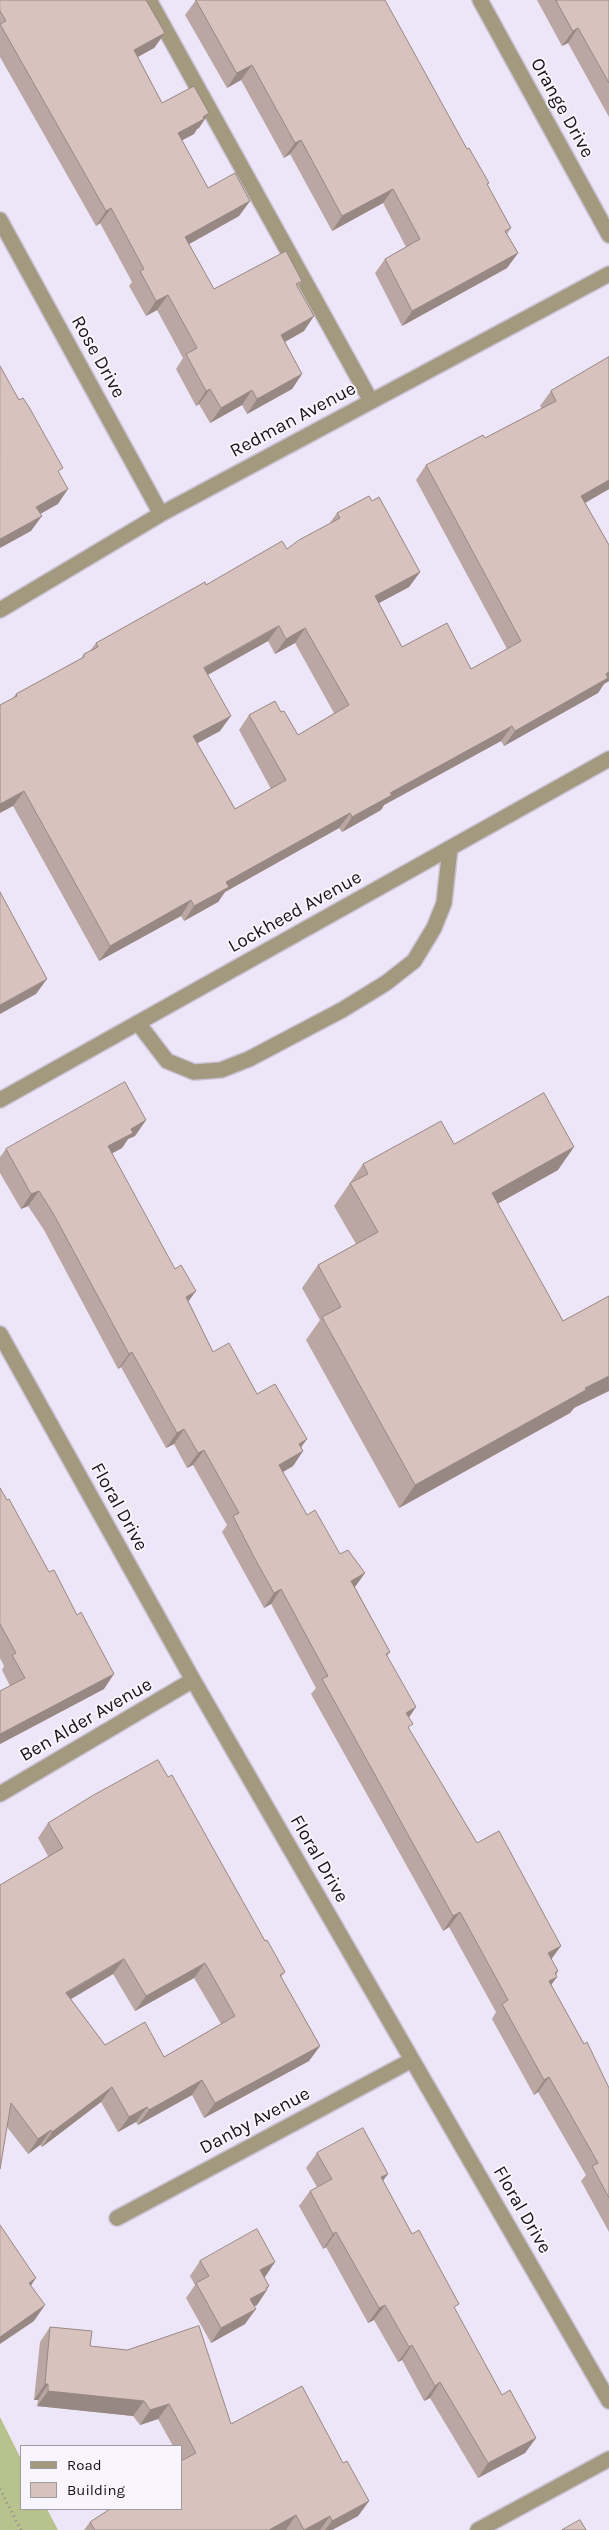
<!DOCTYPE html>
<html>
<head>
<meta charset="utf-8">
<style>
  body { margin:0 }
  #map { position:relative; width:609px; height:2530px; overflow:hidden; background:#ede5f8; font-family:Karla,sans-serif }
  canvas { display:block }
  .legend { position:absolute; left:20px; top:2445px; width:162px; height:65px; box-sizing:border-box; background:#f8f5fc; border:1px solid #9d9aa1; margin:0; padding:6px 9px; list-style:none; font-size:15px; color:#151218 }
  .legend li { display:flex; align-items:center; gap:10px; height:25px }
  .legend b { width:25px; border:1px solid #9d9aa1 }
</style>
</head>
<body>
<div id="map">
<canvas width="609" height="2530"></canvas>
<ul class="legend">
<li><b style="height:6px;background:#a2997f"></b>Road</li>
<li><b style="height:14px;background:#d8c2bd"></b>Building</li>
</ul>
</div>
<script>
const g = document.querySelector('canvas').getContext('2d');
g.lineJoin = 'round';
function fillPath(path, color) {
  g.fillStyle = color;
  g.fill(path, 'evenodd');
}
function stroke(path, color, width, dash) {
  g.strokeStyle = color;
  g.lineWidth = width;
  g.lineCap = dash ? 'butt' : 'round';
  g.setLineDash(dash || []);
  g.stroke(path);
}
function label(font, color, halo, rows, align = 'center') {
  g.font = font + ' Karla,sans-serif';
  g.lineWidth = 4;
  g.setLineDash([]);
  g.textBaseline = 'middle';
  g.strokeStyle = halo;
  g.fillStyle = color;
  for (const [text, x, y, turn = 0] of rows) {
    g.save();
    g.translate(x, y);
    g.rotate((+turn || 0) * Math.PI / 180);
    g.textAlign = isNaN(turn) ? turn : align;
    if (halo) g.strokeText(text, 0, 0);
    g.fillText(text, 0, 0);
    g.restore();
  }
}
fillPath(new Path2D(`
  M0,2417L21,2459V2509H47L58,2530H0Z`), '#b8c28d');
const lane = new Path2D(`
  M149,0L371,401
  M138,1023L167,1061L194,1072L221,1070L249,1059L342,1010L386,983L414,961L434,928L444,903L450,848`);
const street = new Path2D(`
  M480,0L609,235
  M0,220L161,514
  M0,610L161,514L609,274
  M0,1100L609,759
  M0,1334L193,1680L609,2401
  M0,1794L193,1680
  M117,2218L412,2060
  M478,2530L609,2459`);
stroke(lane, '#cac3d4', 18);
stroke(street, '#cac3d4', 18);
stroke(new Path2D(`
  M0,2489L21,2530`), '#8e8896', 3, [1, 4]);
stroke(lane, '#a2997f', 15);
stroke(street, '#a2997f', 15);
fillPath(new Path2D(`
  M0,0L165,33L154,48L138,57L162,103L199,128L197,129L194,134L182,140L208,188L250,201L239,216L189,244L214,289L302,281L298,287L304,331L285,342L302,374L292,389L247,414L242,405L210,423L199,404L196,406L176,369L183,358L157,310L146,316L129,286L132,282L100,223L96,226L0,57Z
  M196,0L467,149L489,183L487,185L511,228L507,234L518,253L507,268L402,326L375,273L385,259L406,247L383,203L332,231L290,154L284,158L241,80L227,88L185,15Z
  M537,0H609V117L568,43L562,46Z
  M609,357V489L585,503L609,545V681L604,684L598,693L504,746L501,741L384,805L381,810L342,832L339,828L225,892L218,902L184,921L181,916L99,961L13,806L12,699L16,694L81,659L84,654L89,652L96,643L206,585L287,549L329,524L337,513L372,501L420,572L409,587L379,603L402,647L471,669L507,649L416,480L426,465L485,438L542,409L540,406L551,391ZM268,641L275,654L295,643L334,713L298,735L249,715L239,730L271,789L235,809L197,743L220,731L208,675Z
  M146,1120L135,1136L128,1139L122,1148L112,1153L189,1302L213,1352L257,1394L307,1439L301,1447L303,1451L293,1466L283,1472L307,1515L340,1554L365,1573L355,1587L390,1652L387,1656L409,1718V1729L477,1843L561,1946L551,1959L558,1971L551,1985L584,2044L609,2088V2232L581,2181L586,2175L538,2092L534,2095L492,2019L496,2012L449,1927L443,1931L311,1694L316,1688L271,1604L264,1608L244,1572L222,1532L227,1525L193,1465L187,1468L174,1444L166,1448L121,1367L118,1369L44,1230L28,1206L21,1209L0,1173V1157L6,1149Z
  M454,1144L558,1170L497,1204L574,1408L570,1413L399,1508L306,1340L320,1320L302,1288L318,1265L356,1244L334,1206L363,1164Z
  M0,1488L104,1689L0,1744V1691L10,1686L2,1670L4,1666L0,1658Z
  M48,1823L265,1941L285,1972L281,1977L320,2046L309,2061L204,2118L192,2095L138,2125L136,2122L118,2132L101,2102L42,2147L40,2145L28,2154L7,2127L48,1856L38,1838ZM113,1974L135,2011L194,1978L221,2024L164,2057L105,2045L71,1999Z
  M317,2153L383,2181L412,2234L455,2310L502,2395L536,2438L525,2453L478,2478L430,2398L424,2401L402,2360L398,2362L374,2320L368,2323L326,2247L323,2249L299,2206L310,2191L317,2187L306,2168Z
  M200,2261L275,2262L264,2277L269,2286L257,2305L254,2306L245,2324L211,2343L186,2298L195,2285L190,2276Z
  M50,2327L90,2346L231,2424L343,2463L369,2501L358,2516L332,2530H84L90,2522L181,2509V2446H173L158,2419L140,2425L133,2416L37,2406L38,2400H34L40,2342Z`), '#baa7a3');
fillPath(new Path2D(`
  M578,28L568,43L562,46L573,31Z
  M165,33L154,48L123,65L134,50Z
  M252,65L241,80L227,88L237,73Z
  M209,113L199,128L197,129L194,134L168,148L178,133Z
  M301,140L290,154L284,158L295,143Z
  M393,189L383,203L332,231L342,216Z
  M250,201L239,216L175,252L185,237Z
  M111,208L100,223L96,226L106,211Z
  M518,253L507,268L402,326L412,311Z
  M168,295L157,310L146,316L156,301Z
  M314,316L304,331L270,350L281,335Z
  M302,374L292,389L247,414L257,399Z
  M210,389L199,404L196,406L206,391Z
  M252,390L242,405L210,423L221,408Z
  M609,480V489L571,511L581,496Z
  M68,489L58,504L26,522L36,507Z
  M42,516L31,531L0,548V539Z
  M420,572L409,587L364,611L375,596Z
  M279,626L268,641L193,683L204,668Z
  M305,628L295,643L275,654L286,639Z
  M609,672V681L604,684L598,693L504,746L515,731Z
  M231,716L220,731L183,751L193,736Z
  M512,726L501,741L384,805L381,810L342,832L352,817L390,793Z
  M24,791L13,806L0,813V804Z
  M350,813L339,828L225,892L218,902L184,921L194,906L226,882Z
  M191,900L181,916L99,961L110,946Z
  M47,979L36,994L0,1014V1005Z
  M146,1120L135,1136L128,1139L122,1148L98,1161L108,1146L131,1129Z
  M574,1147L558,1170L476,1216L492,1193Z
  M39,1191L28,1206L21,1209L31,1194Z
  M196,1291L185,1306L186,1297Z
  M132,1352L121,1367L118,1369L129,1354Z
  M609,1376V1391L574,1408L570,1413L399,1508L415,1485L585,1388Z
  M184,1429L174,1444L166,1448L177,1433Z
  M307,1439L296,1454L299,1444Z
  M204,1450L193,1465L187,1468L198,1453Z
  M303,1451L293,1466L269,1480L279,1465Z
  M365,1573L354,1588L351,1581Z
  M281,1589L271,1604L264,1608L274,1593Z
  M114,1674L104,1689L0,1744V1734Z
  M416,1707L406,1722V1713Z
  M460,1912L449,1927L443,1931L453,1916Z
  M561,1946L550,1961L548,1953Z
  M124,1959L113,1974L56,2008L66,1993Z
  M205,1963L194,1978L135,2011L146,1996Z
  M558,1971L552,1979L557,1977L546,1992L539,1996L555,1973Z
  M320,2046L309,2061L204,2118L215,2103Z
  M549,2077L538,2092L534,2095L544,2080Z
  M202,2080L192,2095L138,2125L149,2110Z
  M112,2087L101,2102L42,2147L52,2132Z
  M147,2107L136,2122L118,2132L129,2117Z
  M51,2130L40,2145L28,2154L38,2139Z
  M388,2174L377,2189L381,2177Z
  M336,2232L326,2247L323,2249L333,2234Z
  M275,2262L265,2277L249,2285L260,2270Z
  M36,2278L26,2293L29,2283Z
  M269,2286L265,2291L267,2290L257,2305L240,2314L250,2299Z
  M45,2305L34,2321L0,2344V2337Z
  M385,2305L374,2320L368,2323L379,2308Z
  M256,2309L245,2324L211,2343L221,2328Z
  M412,2345L402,2360L398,2362L409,2347Z
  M440,2382L430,2398L424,2401L435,2386Z
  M45,2384H48L38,2400H34Z
  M48,2391L144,2401L133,2416L37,2406Z
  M169,2404L158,2419L140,2425L150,2410Z
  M536,2438L525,2453L478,2478L488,2463Z
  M369,2501L358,2516L332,2530H325L332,2521Z
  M296,2515L286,2530H269Z
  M330,2516L320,2530H303H304Z`), '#978884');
const building = new Path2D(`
  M0,0H146L165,33L134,50L162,103L194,86L209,113L203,117L204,119L178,133L208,188L235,173L250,201L185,237L214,289L286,251L302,281L296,284L314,316L281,335L302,374L257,399L252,390L221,408L210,389L206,391L186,354L197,348L168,295L156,301L140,271L144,269L111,208L106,211L0,24L6,21L0,11Z
  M196,0H385L467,149L469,148L489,183L487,184L511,228L505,231L518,253L412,311L385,259L420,239L393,189L342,216L301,140L295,143L252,65L237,73Z
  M556,0H609V83L578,28L573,31Z
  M609,357V480L581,496L609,545V672L606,674L608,678L515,731L512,726L390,793L392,795L352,817L350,813L226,882L229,887L194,906L191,900L110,946L24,791L0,804V705L17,696L16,694L84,657V654L98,647L96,643L205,582L206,585L282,541L287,549L299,540L340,518L337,513L369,496L372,501L379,497L420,572L375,596L402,647L447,623L471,669L521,641L426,465L483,435L485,438L556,401L551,391ZM279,626L286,639L305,628L349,705L298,735L284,711L281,712L275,701L249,715L286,780L235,809L193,736L231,716L204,668Z
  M0,366L19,400L23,398L29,407L63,468L58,471L68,489L36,507L42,516L0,539Z
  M0,892L47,979L0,1005Z
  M125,1082L146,1120L131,1129L133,1133L108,1146L175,1269L181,1265L196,1291L186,1297L213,1352L229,1343L257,1394L275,1384L307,1439L299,1444L303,1451L279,1465L307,1515L315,1510L340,1554L348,1550L365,1573L351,1581L390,1652L386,1654L416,1707L406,1713L413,1724L408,1727L477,1843L499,1831L561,1946L548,1953L558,1971L555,1973L557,1977L549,1981L584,2044L587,2042L609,2088V2198L592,2166L598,2163L549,2077L544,2080L502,2004L508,2000L460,1912L453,1916L322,1679L328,1676L281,1589L274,1593L254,1557L233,1516L239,1513L204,1450L198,1453L184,1429L177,1433L132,1352L129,1354L54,1215L39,1191L31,1194L6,1149Z
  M544,1093L574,1147L492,1193L563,1321L609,1296V1376L585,1388L586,1390L415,1485L322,1317L341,1307L318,1265L378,1232L350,1183L368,1174L363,1164L441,1121L454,1144Z
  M0,1488L7,1500L9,1499L49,1572L54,1570L77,1615L81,1612L114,1674L0,1734V1691L25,1678L12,1655L16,1653L0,1624Z
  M158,1760L168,1777L172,1775L265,1941L267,1940L285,1972L280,1975L320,2046L215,2103L202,2080L149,2110L147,2107L129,2117L112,2087L52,2132L51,2130L38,2139L11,2103L0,2169V1885L63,1848L48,1823L92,1796ZM124,1959L146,1996L205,1963L235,2016L164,2057L145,2022L105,2045L66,1993Z
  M363,2128L388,2174L381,2177L412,2234L419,2230L459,2304L454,2307L502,2395L510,2390L536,2438L488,2463L440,2382L435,2386L412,2345L409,2347L385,2305L379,2308L336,2232L333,2234L310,2191L332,2179L317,2153Z
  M0,2225L36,2278L29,2283L45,2305L0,2337Z
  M257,2229L275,2262L260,2270L269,2286L266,2288L267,2290L250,2299L256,2309L221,2328L196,2283L209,2276L200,2261Z
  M199,2326L231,2424L302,2386L343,2463L347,2461L369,2501L332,2521L330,2516L304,2530L296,2515L269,2530H95L90,2522L110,2509H181V2461L196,2453L169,2404L150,2410L144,2401L48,2391V2384H45L50,2327L92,2331L90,2346L127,2350Z
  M580,2520L586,2530H562Z`);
fillPath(building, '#d8c2bd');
stroke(building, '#978884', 1);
label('19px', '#151218', '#f8f5fc', [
  ["Orange Drive",562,108,61],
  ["Rose Drive",98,357,61],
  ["Redman Avenue",293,420,-28],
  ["Lockheed Avenue",295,912,-29],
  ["Floral Drive",119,1507,61],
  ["Ben Alder Avenue",86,1720,-30],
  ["Floral Drive",319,1859,60],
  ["Danby Avenue",255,2121,-28],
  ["Floral Drive",522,2210,60]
]);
</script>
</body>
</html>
